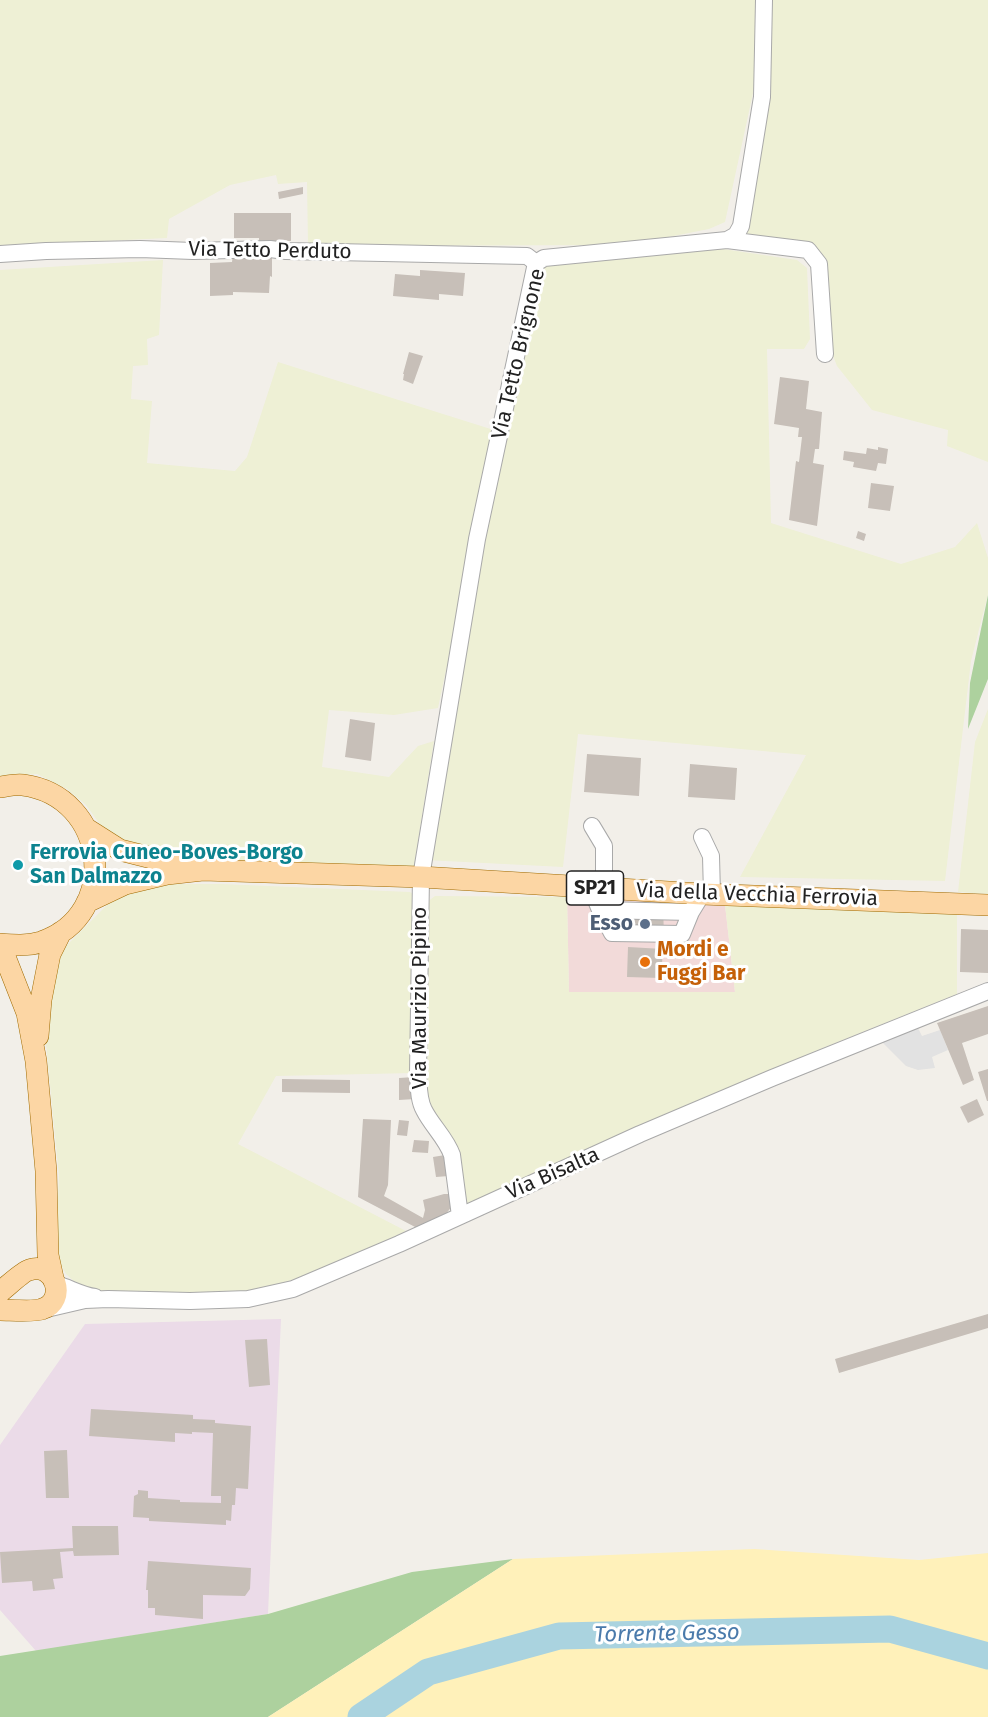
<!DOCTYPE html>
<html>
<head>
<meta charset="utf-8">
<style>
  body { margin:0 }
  canvas { display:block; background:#f2efe9 }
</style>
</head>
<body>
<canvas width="988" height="1717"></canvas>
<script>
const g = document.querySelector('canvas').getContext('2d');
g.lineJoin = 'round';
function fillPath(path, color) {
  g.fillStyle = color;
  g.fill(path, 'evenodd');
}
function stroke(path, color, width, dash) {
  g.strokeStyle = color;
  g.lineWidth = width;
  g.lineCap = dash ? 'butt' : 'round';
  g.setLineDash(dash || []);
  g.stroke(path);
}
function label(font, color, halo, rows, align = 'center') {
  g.font = font + ' "Fira Sans",sans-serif';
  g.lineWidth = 6;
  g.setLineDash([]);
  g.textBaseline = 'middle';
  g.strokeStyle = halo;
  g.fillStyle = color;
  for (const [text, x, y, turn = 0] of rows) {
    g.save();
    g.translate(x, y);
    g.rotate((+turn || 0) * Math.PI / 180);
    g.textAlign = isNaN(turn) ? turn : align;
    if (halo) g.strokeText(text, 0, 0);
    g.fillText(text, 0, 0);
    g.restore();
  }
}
fillPath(new Path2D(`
  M567,897L725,905L735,992H569Z`), '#f2dad9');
fillPath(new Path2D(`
  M281,1319L268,1614L36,1651L0,1610V1445L85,1324Z`), '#ebdbe8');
fillPath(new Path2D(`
  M0,0H757L755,84L725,222L709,229L628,245L308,246L307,182L278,184L276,175L230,185L169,219L167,238L0,246Z
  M771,0H988V462L947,446L948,430L872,410L837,366L830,348L824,263L817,247L744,235Z
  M723,249L797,260L807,268L810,339L804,349H767L771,523L901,564L955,547L977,523L988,558V594L971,661L945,881L740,877L806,755L578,734L563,867L425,860L473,574L540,271L545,264L553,260Z
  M163,260L159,335L147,339L148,365L133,366L131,399L152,401L147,463L235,471L247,457L278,362L497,431L438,708L394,715L329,710L322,767L389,777L418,746L434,741L414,866L253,864L219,858L162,853L122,841L104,830L86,805L67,789L37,774L0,776V270Z
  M988,709V894L958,892L975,742Z
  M164,884H221L410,892L416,897L414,1073L276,1076L238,1144L406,1231L334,1265L286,1282L254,1290L214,1295L93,1291L78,1285L66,1274L58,1260L57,1222L59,1176L46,1044L51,974L66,946L111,901L135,891Z
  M435,896L567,897L569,992H735L725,905L957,913V994L818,1050L654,1120L467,1204L429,1112L422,1073L427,902Z`), '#eef0d5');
fillPath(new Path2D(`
  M988,595V679L968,729L970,683Z
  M513,1559L268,1717H0V1656L268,1614L412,1572Z`), '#add19e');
fillPath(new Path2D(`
  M754,1549L919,1560L988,1553V1717H268L513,1559Z`), '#fff1ba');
fillPath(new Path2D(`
  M917,1026L922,1036L940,1030L948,1050L932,1057L935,1068L918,1070L906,1066L881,1041Z`), '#e2e2e2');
stroke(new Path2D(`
  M361,1717L428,1672L559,1636L890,1629L988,1656`), '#aad3df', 27);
fillPath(new Path2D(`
  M303,187V194L279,199L278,192Z
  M234,213H291V241H259V238H234Z
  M233,254H272V277L270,276L269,293L233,292V295L210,296V263L232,262Z
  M420,270L465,273L463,296L439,294V300L393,296L395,274L420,276Z
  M409,352L423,356L413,384L403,380L404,374H403Z
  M780,377L809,381L806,409L822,412L819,449H815L813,463L824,465L817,526L789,520L796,461L799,462L802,437H798L799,428L774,424Z
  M878,447L888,449L886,464L878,463L876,471L853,467L854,462L843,460L844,451L866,454L867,448L878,450Z
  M871,483L894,486L890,511L868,508Z
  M858,531L866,534L864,541L856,538Z
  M350,719L375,723L371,761L345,757Z
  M587,754L641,758L639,796L584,792Z
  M690,764L737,768L735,800L688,797Z
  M628,904H663L664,938H628Z
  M961,929L988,930V973L960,972Z
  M628,947L663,949L661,978L627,977Z
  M988,1006V1034L962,1043L974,1080L963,1085L937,1023Z
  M988,1069V1101H987L978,1072Z
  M414,1077L415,1099L399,1100V1078Z
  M282,1079L350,1080V1093L282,1092Z
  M977,1099L984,1115L968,1123L960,1107Z
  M363,1119L391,1120L388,1185L384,1196L423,1218L425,1210L423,1200L444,1194H453V1205L445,1215L417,1228L358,1197Z
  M399,1120L409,1121L407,1136L397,1135Z
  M414,1140L429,1141L428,1153L412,1152Z
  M445,1155L449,1176L436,1177L433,1157Z
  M988,1314V1328L839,1373L835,1359Z
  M267,1339L270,1385L249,1387L245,1340Z
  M91,1409L193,1415V1419L215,1420V1423L251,1426L248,1489L236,1488L235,1505H232L231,1521L226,1520V1525L149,1521V1518L133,1517L134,1496L138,1494V1490L148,1491V1498L180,1500V1502L221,1503V1496H211L213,1433L192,1432V1434L175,1433V1442L89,1436Z
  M67,1450L69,1498H46L44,1451Z
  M72,1526H118L119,1555L74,1556L73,1551L60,1552L63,1578L53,1579L55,1589L33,1591L32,1581L2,1583L0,1552L73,1548Z
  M148,1561L251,1568L250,1589L245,1596L203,1595V1619L155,1615V1608H148V1590H146Z`), '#c7bfb8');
const minor = new Path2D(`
  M727,240L808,250L819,264L825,354
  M0,254L46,251L140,249L193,251L270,249L286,251L527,256L536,263
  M592,826L604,846V888
  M702,837L711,856L712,894
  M591,888L600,910L691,912L702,894
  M600,910L612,933L682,934L691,912
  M460,1216L452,1155C446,1138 432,1126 424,1110C418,1099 419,1085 418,1073L421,877L477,539L536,263L544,258L727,240L736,235L741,226L762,97L764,0
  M56,1284C70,1288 81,1295 95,1297
  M42,1310L85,1300L108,1299L190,1301L248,1299L293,1289L399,1244L640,1134L772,1078L988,991`);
const major = new Path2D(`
  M0,787C7,786 16,784 23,785C108,796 122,915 41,942C28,946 14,945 0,944
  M87,829L120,850L188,867
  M87,902L125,884L167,874L203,870L421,877L702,894L988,905
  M0,944L27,1013L36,1061L46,1171L48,1255L53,1278
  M38,1036L41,1000L50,954L61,932
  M0,1292C8,1286 22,1272 29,1270C55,1261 68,1301 42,1309C35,1312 10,1310 0,1310`);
stroke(minor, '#a9a9a9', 18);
stroke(major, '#a06b00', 22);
stroke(minor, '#fff', 16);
stroke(major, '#fcd6a4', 21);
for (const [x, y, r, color] of [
  [18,865,6,"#0f9aa8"],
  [645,924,6,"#5c6f8a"],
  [645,962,6,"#e8710a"]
]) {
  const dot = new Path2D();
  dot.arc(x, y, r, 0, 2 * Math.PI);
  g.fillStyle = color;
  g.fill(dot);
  stroke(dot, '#fff', 2);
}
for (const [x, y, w] of [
  [595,888,57]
]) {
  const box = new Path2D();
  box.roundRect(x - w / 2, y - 17, w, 34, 4.5);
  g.fillStyle = '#fff';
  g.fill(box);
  stroke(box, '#222', 1.5);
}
label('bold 20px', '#222', null, [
  ["SP21",595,888]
]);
label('21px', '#222', '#fff', [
  ["Via Tetto Perduto",270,251,1],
  ["Via Tetto Brignone",519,354,-77],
  ["Via della Vecchia Ferrovia",757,895,2],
  ["Via Maurizio Pipino",420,998,-90],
  ["Via Bisalta",553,1174,-24]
]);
label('bold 21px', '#0d838f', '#fff', [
  ["Ferrovia Cuneo-Boves-Borgo",30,853],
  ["San Dalmazzo",30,877]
], 'left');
label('bold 21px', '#4e5e75', '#fff', [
  ["Esso",633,924]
], 'right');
label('bold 21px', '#c56008', '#fff', [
  ["Mordi e",657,950],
  ["Fuggi Bar",657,974]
], 'left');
label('italic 22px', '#4a7aab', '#fff', [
  ["Torrente Gesso",667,1634,-1]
]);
</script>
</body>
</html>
